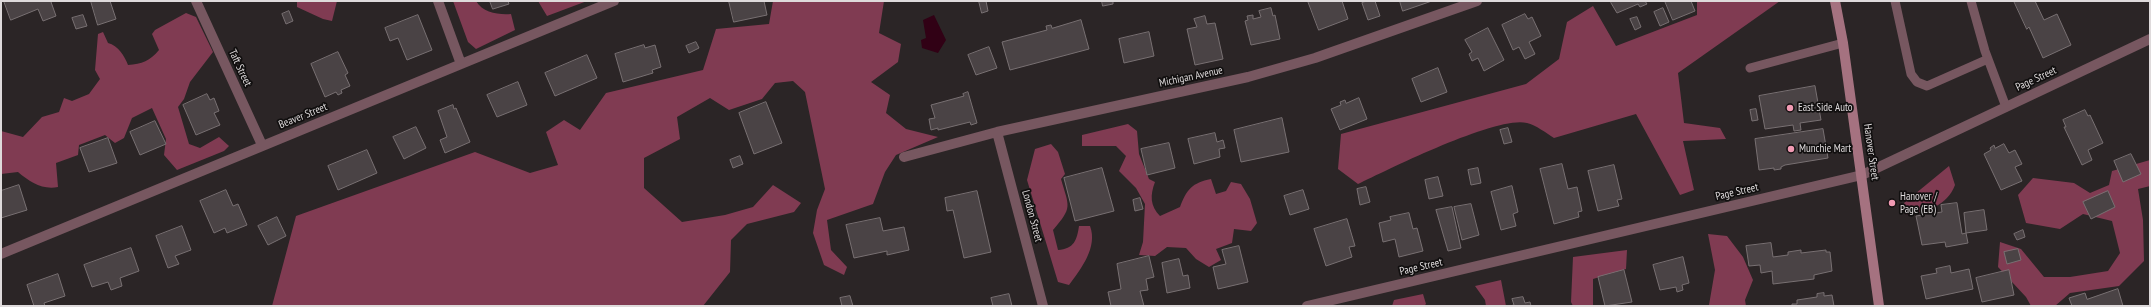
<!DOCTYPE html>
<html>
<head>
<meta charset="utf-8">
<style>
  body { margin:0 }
  #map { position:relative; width:2151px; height:307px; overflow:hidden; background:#2b2526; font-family:"PT Sans Narrow",sans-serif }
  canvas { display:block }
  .frame { position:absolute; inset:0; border:2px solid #dedadb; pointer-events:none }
</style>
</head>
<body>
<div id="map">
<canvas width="2151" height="307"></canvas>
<div class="frame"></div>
</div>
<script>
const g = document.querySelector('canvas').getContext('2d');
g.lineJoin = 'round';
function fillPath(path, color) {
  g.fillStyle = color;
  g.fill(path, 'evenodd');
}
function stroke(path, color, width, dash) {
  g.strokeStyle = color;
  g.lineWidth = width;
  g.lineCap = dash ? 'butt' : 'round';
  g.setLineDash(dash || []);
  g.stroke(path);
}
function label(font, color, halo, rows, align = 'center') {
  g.font = font + ' "PT Sans Narrow",sans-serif';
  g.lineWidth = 3.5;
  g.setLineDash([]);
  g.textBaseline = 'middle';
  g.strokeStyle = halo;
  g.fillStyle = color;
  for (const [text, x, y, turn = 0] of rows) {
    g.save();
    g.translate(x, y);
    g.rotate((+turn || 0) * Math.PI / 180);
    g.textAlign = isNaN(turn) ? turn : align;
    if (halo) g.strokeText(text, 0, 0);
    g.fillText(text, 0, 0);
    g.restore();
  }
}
fillPath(new Path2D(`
  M297,1H337L332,21L323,19L297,7Z
  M453,1H476C483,13 499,15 511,14L515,30L476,49L468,42Z
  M538,1H587L547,16Z
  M773,1H884L879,33L901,44L898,62L871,82L890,95L886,113L906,129L938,137L896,155L885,172L873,204L827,220L831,250L847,267L844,275L824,265L813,233L817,210L825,189L805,92L793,81L775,83L762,99L729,110L710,98L677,117L680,139L644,158V188L682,222L725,215L753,207L773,185L801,203L794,212L747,224L731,240L730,272L703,306H272L296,216L475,152L530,173L558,165L546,132L564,120L580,130L606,93L703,70L716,29L769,24Z
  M1697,1H1780L1678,73L1684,123L1720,128L1726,139L1683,141L1694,190L1680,195L1636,114L1554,138C1546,133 1536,125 1527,123C1498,115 1389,169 1358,184L1338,169L1341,134L1526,84L1559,59L1567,22L1593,6L1616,46L1697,15Z
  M186,13L196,17L213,52L190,82L184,99L178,107L189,144L200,148L219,137L229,146L224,151L177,170L164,155L166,139L152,108L132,118L124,138L115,143L105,135L79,145L78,155L56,163L58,187C42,190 30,182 18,172L1,174V131L23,137L42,117L59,112L64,98L72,101L89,94L100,79L95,70L98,34L103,32L108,43C118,45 125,57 128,65C142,64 150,61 159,50L152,34L155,30Z
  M1128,124L1137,131L1139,154L1149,179L1155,182C1150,195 1150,206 1160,216L1180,207C1187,189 1192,183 1211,179L1216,194L1226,191L1231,182L1241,184L1250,199L1257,223L1251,231L1234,229L1232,243L1216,249L1221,260L1209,267L1196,259L1186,248L1167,247L1155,256L1139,255L1143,242L1145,204L1136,188L1119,171L1126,156L1116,146H1082V135Z
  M1051,144L1058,152L1065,174L1061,179C1069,207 1073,207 1053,230L1058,250C1074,249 1077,240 1079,226H1090C1098,247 1081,269 1069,285L1058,282L1027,180L1035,149Z
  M2150,160V186L2138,189L2143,220L2144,261L2119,286L2070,293L2055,306H2031L2026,297L1998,267L2000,242L2021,249L2044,277H2070L2108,271L2120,253L2112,221L2083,214L2060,229L2026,223L2018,195L2033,178L2074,183L2090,193L2109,185L2112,171Z
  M1949,166L1955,185C1947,206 1927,211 1906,215L1904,203Z
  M1708,234L1727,236L1743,257L1753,280L1745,300L1746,306H1704L1709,305L1715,270Z
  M1627,250L1626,269L1593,279V306H1573L1571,302L1573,257Z
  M1501,280L1506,306H1486L1485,300L1475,286Z
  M1423,294L1426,304L1424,306H1392L1394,300Z`), '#803b52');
fillPath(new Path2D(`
  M934,15L946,40L938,53L922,48L921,40L926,38L923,20Z`), '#310115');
const building = new Path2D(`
  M4,1H54L51,2L56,16L43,21L38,9L11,20Z
  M91,1H110L116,19L98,25Z
  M490,1H508L509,4L493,9Z
  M729,1H764L767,15L734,22Z
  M979,1H986L988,11L982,13Z
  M1102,1H1113V4L1103,6Z
  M1308,1H1342L1348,19L1319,30Z
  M1367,1H1375L1380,16L1368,20L1362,3Z
  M1400,1H1432L1403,11Z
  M1612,1H1645L1647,4L1640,7L1638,4L1617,13L1611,3Z
  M1665,1H1691L1695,11L1673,20Z
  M2014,1H2035L2044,20L2057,14L2071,45L2043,58L2029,27L2027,29Z
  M1271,8L1273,16L1275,15L1280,39L1251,45L1245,21L1248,20L1247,16L1253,15V19L1261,17L1259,11Z
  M1663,8L1669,22L1660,26L1654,12Z
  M289,11L293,21L286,24L282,14Z
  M1525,14L1528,19L1532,17L1541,36L1529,42L1535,54L1525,59L1519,47L1513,50L1502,25Z
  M83,15L87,26L76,29L72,18Z
  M418,15L432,50L407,60L398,38L390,41L385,28Z
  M1205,16L1207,24L1215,23L1223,59L1195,65L1187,29L1197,27L1194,19Z
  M1637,17L1641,27L1635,30L1630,19Z
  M1081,20L1089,49L1010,70L1002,42L1047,30L1046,26L1051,25L1052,28Z
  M1488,28L1504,60L1484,71L1478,58L1472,61L1469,54L1472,52L1465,40Z
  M1149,32L1154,56L1124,63L1119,39Z
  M696,42L699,48L689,53L686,46Z
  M644,45L645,48L655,45L661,67L652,70L653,73L623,82L615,54Z
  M989,47L997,68L976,75L968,55Z
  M338,52L348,73L345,75L350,86L341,90L342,93L338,95L336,92L325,97L311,64Z
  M587,55L597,78L555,96L545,73Z
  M1438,68L1447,92L1421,102L1412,79Z
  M518,82L527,105L497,117L487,95Z
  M1815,86L1821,120L1800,123L1801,130L1794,131L1793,125L1765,129L1759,96Z
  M968,92L977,123L971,125L970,122L938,130V128L931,130L929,119L935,118L931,105L964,96L963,94Z
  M207,94L210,100L214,98L219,111L214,113L220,125L196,135L183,105Z
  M1359,98L1367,119L1340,130L1331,109L1341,105L1340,102L1345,100L1346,103Z
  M766,102L782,143L754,154L739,113Z
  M453,105L454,109L456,108L470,142L445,153L440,140L447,137L438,111Z
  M1756,109L1758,120L1752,121L1750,110Z
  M2085,110L2088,116L2090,115L2103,143L2088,150L2092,160L2082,165L2064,127H2066L2063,120Z
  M1282,118L1289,152L1241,162L1234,130Z
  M155,121L166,144L140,155L130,132Z
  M416,127L426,148L404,159L393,137Z
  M1508,128L1512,142L1504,144L1500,130Z
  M1823,129L1828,158L1785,165L1781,167V169L1774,170V168L1759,170L1755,139Z
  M1215,133L1217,142L1223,140L1225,148L1219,149L1220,157L1194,164L1188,139Z
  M108,138L117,163L89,172L80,148Z
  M1169,143L1175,168L1147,175L1141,149Z
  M2004,144L2009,153L2015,150L2022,164L2015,167L2022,181L2001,190L1984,154L1991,150L1990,148L1994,145L1995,148Z
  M367,150L377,173L338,190L328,166Z
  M2131,154L2141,174L2123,182L2114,161Z
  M740,156L743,164L733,168L730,160Z
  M1562,164L1568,189L1577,187L1582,211L1578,212L1579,217L1554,224L1540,169Z
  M1614,165L1622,199L1617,200L1619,206L1598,211L1588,171Z
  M1102,168L1114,211L1075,221L1064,178Z
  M1478,168L1481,183L1471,185L1468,170Z
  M1438,177L1443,196L1429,199L1425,180Z
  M19,185L27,210L1,218V191Z
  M1512,186L1518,212L1513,214L1516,226L1501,230L1491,192Z
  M1366,187L1370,202L1360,205L1357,189Z
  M226,190L233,206L238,204L247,225L227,233L225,228L214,233L200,201Z
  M1303,190L1309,209L1290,215L1284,196Z
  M977,191L991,252L964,258L953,210L947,211L945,198Z
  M2108,191L2115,207L2091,219L2083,202Z
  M1140,198L1143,209L1135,211L1133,200Z
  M1957,203L1962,234L1966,233L1968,243L1946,247L1945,242L1922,245L1916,216L1942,212L1941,205Z
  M1471,204L1479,235L1462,240L1454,207Z
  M1452,207L1461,248L1448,251L1436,210Z
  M1984,210L1987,230L1966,233L1964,213Z
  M1409,213L1413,229L1417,228L1423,251L1399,257L1395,239L1383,242L1379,223L1391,220L1390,217Z
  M277,217L286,236L268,245L258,226Z
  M880,218L883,231L904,227L909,250L887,255V251L854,258L846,225Z
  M1347,219L1355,246L1349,247L1352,257L1326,266L1314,229Z
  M182,226L191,250L175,256L179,264L168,268L156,236Z
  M2023,230L2025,237L2017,240L2014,234Z
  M1771,243L1773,257L1788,255V252L1801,250V253L1826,250V252H1830L1832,271L1814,275V279L1773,284L1772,271L1761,273L1760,265L1749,266L1746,246Z
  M1239,246L1248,282L1218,289L1213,267L1226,264L1222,250Z
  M131,248L139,271L120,278L122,286L111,290L108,282L92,287L84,265Z
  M2018,249L2021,260L2007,264L2004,252Z
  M1149,256L1154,277L1146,279L1148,290L1140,291L1144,306H1111L1108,292L1121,289L1117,264Z
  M1683,257L1689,283L1682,285L1683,290L1677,292L1676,287L1660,290L1653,265Z
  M1179,259L1183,276L1188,275L1190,288L1167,293L1162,263Z
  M1950,266L1951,273L1969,269L1973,289L1926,299L1921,276L1937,273L1936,269Z
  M1624,270L1632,302L1605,306L1598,277Z
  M2009,270L2014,295L1982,302L1976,278Z
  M58,274L65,296L44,303L45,306H34L27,285Z
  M2118,289L2123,306H2072L2069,298L2085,293L2087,299Z
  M1824,293V296L1832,295L1834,306H1792V304H1797V300L1817,297V294Z
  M1009,294L1012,306H993L991,298Z
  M850,296L853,306H842L840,298Z
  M1523,297L1525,303L1530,302L1531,306H1509L1514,305L1512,299Z`);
fillPath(building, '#4a4345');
stroke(building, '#787072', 1);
stroke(new Path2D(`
  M1895,1L1911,74L1917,82L1927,86L1988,59
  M1971,1L1985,51L2006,107
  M1750,68L1843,43`), '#775760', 9);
stroke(new Path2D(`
  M196,1L262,145
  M438,1L461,64
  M997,132L1043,306
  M904,157L997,132L1248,77L1315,58L1477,1
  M1,254L614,1
  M1307,306L1862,175L2150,39`), '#775760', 10);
stroke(new Path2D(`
  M1835,1L1843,43L1879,306`), '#a57280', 10);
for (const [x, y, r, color] of [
  [1790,108,4,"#f19ab3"],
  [1791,149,4,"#f19ab3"],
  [1892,203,4,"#f19ab3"]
]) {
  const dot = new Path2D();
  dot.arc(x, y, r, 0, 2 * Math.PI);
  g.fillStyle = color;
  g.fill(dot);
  stroke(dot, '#110f0f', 1.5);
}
label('11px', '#dedadb', '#110f0f', [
  ["Taft Street",240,68,65],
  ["Michigan Avenue",1191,77,-12],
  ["Page Street",2036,79,-25],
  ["Beaver Street",303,116,-22],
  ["Hanover Street",1871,152,82],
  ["Page Street",1737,192,-13],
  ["London Street",1032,216,75],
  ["Page Street",1421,267,-13]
]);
label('11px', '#dedadb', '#110f0f', [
  ["East Side Auto",1798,108],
  ["Munchie Mart",1799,149],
  ["Hanover /",1900,197],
  ["Page (EB)",1900,210]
], 'left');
</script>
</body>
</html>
